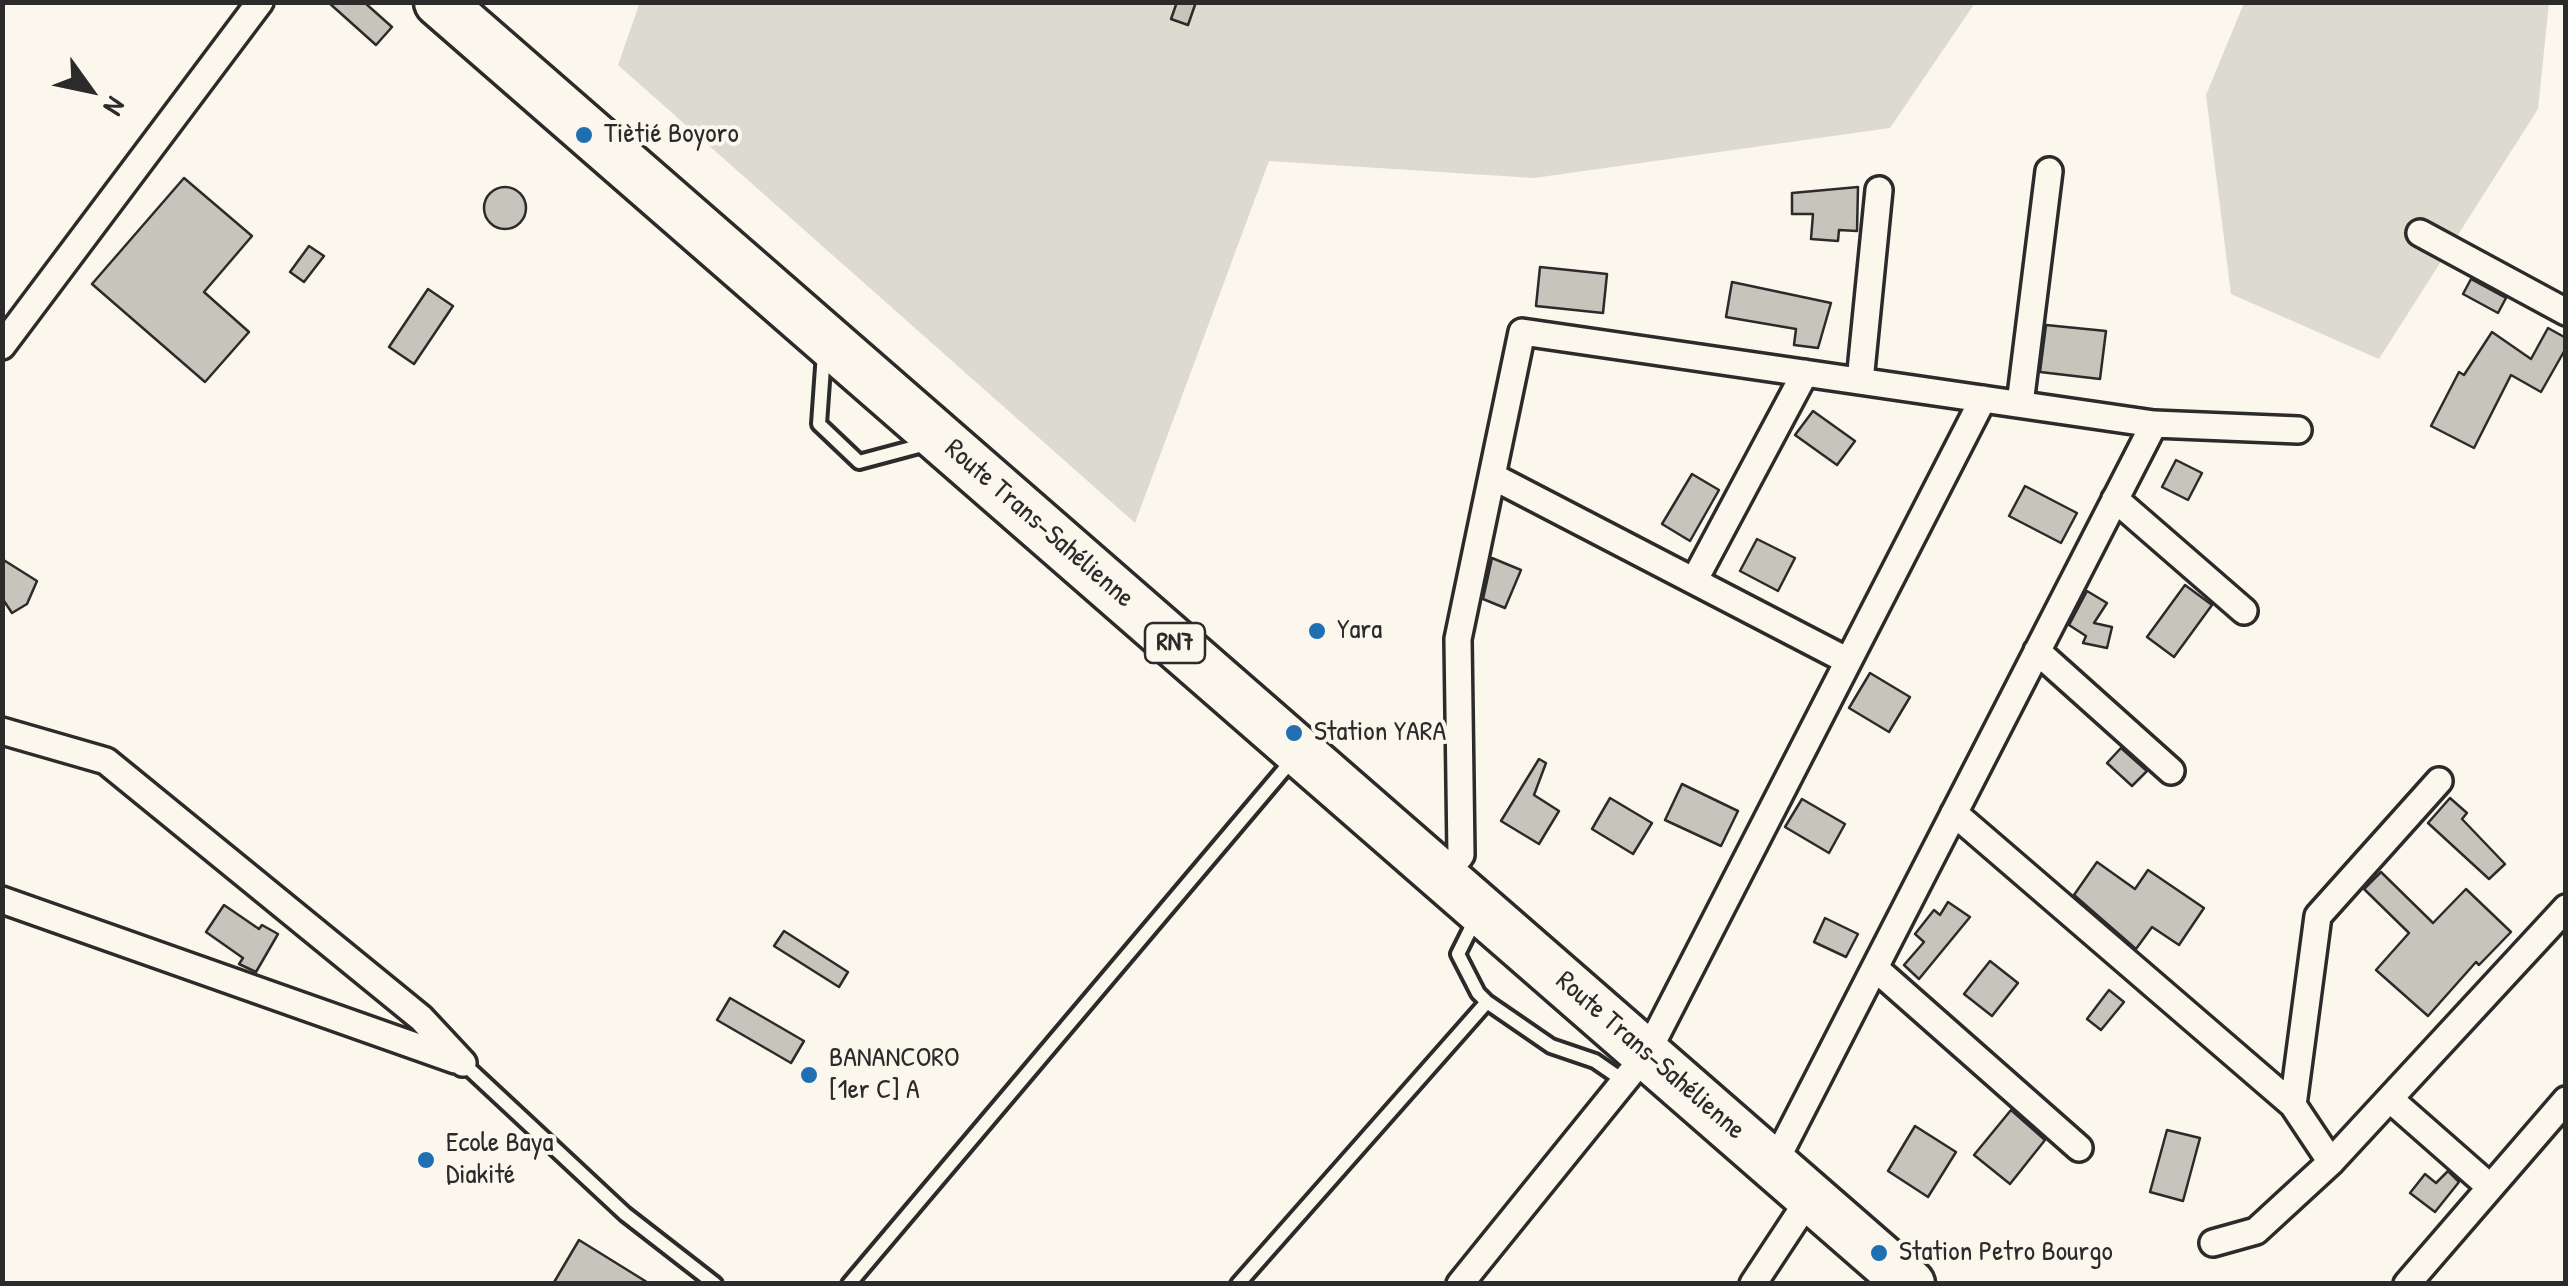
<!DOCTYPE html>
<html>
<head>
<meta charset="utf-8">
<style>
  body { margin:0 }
  #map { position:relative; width:2568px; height:1286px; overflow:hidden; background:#fbf7ec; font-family:"Patrick Hand",sans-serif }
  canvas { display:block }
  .frame { position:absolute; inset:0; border:5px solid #2b2b2b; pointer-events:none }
  .north { position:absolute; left:40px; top:40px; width:100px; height:100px; -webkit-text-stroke:8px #fbf7ec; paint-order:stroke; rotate:123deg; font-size:28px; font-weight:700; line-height:40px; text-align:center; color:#2b2b2b }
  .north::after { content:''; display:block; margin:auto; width:35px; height:45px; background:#2b2b2b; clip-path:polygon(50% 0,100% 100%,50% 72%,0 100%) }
</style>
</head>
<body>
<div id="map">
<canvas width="2568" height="1286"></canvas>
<div class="frame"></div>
<div class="north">N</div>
</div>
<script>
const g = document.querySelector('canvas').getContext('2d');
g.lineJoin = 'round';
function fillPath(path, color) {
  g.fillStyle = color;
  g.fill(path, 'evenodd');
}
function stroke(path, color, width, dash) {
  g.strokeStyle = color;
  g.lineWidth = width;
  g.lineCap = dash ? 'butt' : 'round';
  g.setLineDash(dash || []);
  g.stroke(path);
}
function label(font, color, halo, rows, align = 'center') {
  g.font = font + ' "Patrick Hand",sans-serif';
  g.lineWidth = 8;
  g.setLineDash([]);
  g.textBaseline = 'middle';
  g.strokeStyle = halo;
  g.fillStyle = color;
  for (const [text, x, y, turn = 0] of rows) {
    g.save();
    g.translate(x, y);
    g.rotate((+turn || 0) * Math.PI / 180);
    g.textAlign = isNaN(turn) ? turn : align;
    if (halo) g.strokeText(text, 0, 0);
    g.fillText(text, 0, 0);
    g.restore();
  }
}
fillPath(new Path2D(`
  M640,2L1975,3L1890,128L1534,178L1269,161L1135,523L618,65Z
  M2244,3H2549L2538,109L2379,359L2231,294L2206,95Z`), '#dddad0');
const building = new Path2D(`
  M328,2H364L392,27L376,45Z
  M1177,2H1196L1188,25L1171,19Z
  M184,178L252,236L204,292L249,332L205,382L92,284Z
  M1858,187L1857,231L1839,230L1838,241L1811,239L1813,214H1792V193Z
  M484 208a21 21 0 1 1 42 0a21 21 0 1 1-42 0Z
  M309,246L324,256L304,282L290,272Z
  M1540,267L1607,274L1603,313L1536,306Z
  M2471,279L2506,298L2498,313L2463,294Z
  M1732,282L1831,303L1818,348L1794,345L1796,329L1726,317Z
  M428,289L453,306L414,364L389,347Z
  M2046,325L2106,331L2100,379L2040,372Z
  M2548,328L2566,338V348L2541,392L2511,375L2474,448L2431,426L2459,372L2464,375L2492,332L2531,359Z
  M1813,411L1855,441L1837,465L1795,435Z
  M2176,460L2202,473L2188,500L2162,487Z
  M1692,474L1719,490L1690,541L1662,524Z
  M2025,486L2077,513L2061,543L2009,516Z
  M1757,539L1795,558L1778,591L1740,571Z
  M1492,558L1521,570L1505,608L1483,599Z
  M2,559L37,581L27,604L12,613L2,598Z
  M2185,585L2212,605L2174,657L2147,637Z
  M2087,591L2107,603L2094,623L2112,627L2107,648L2083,643L2086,636L2069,625Z
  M1870,673L1910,697L1889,732L1849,708Z
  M2121,748L2147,771L2132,786L2107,763Z
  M1539,759L1546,763L1534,795L1559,811L1539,844L1501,821Z
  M1682,784L1738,811L1721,846L1665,820Z
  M1610,798L1652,823L1633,854L1592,829Z
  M2450,798L2467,813L2462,819L2505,864L2489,879L2428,823Z
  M1802,799L1845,824L1829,853L1785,827Z
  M2097,862L2135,889L2148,870L2204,908L2179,945L2152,927L2136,949L2074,895Z
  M2381,872L2433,923L2466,889L2511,932L2479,965L2476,962L2428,1016L2376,970L2409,933L2364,889Z
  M1948,902L1970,917L1919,979L1904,965L1924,942L1915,934L1934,910L1940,915Z
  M224,905L259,929L262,925L278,934L256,972L239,964L243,958L206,932Z
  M1825,918L1858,934L1846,957L1814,942Z
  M784,931L848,972L839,987L774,946Z
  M1990,961L2018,983L1992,1016L1964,994Z
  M2109,990L2124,1002L2101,1030L2087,1019Z
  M730,998L804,1041L791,1063L717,1020Z
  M2011,1110L2045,1140L2010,1184L1974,1155Z
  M1915,1126L1956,1152L1928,1197L1888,1171Z
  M2167,1130L2200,1138L2183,1201L2150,1192Z
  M2448,1171L2459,1182L2435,1212L2410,1193L2425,1174L2436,1183Z
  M579,1240L650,1284H553Z`);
fillPath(building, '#c7c4bc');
stroke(building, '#2b2b2b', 2.5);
const lane = new Path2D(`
  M824,353L819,424L859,462L930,443
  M1487,1002L1551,1046L1595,1061L1624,1081
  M463,1063L625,1214L715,1284
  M849,1284L1293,759
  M1238,1284L1487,1002L1478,993L1458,954L1475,920`);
const street = new Path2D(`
  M2420,233L2566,312
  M2,346L260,2
  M1860,381L1879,190
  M2020,404L2049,171
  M1492,476L1848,661
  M2115,499L2244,611
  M1694,581L1805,373
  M2037,651L2171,771
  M2,731L106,761L421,1018L463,1063
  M1954,813L2293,1105
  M1443,876L1461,855L1458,639L1522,332L2154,424L2298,430
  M2,900L455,1060
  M1875,968L2079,1148
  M2391,1100L2490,1187
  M2331,1162L2293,1105L2318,916L2439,781
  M1774,1164L2154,424
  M2213,1243L2256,1231L2331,1162L2566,908
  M1460,1284L1647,1053L1983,399
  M1753,1284L1811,1196
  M2407,1284L2566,1100`);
const highway = new Path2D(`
  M439,2L1910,1284`);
stroke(lane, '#2b2b2b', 20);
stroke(street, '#2b2b2b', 32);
stroke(highway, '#2b2b2b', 55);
stroke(lane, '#fbf7ec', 12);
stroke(street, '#fbf7ec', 25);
stroke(highway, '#fbf7ec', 48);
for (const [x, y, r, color] of [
  [584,135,10,"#1f6fb2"],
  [1317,631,10,"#1f6fb2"],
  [1294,733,10,"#1f6fb2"],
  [809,1075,10,"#1f6fb2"],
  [426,1160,10,"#1f6fb2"],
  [1879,1253,10,"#1f6fb2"]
]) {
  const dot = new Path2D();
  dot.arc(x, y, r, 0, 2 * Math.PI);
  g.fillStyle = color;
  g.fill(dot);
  stroke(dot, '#fbf7ec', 4);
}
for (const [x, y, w] of [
  [1175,643,60]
]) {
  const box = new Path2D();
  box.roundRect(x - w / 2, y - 20, w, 40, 8);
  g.fillStyle = '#fbf7ec';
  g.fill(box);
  stroke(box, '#2b2b2b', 2.5);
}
label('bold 25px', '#2b2b2b', null, [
  ["RN7",1175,643]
]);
label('28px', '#2b2b2b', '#fbf7ec', [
  ["Tiètié Boyoro",604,135],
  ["Yara",1337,631],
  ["Station YARA",1314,733],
  ["BANANCORO",829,1059],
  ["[1er C] A",829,1091],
  ["Ecole Baya",446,1144],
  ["Diakité",446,1176],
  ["Station Petro Bourgo",1899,1253]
], 'left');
label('28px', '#2b2b2b', '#fbf7ec', [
  ["Route Trans-Sahélienne",1039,524,41],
  ["Route Trans-Sahélienne",1650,1056,41]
]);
</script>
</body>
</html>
